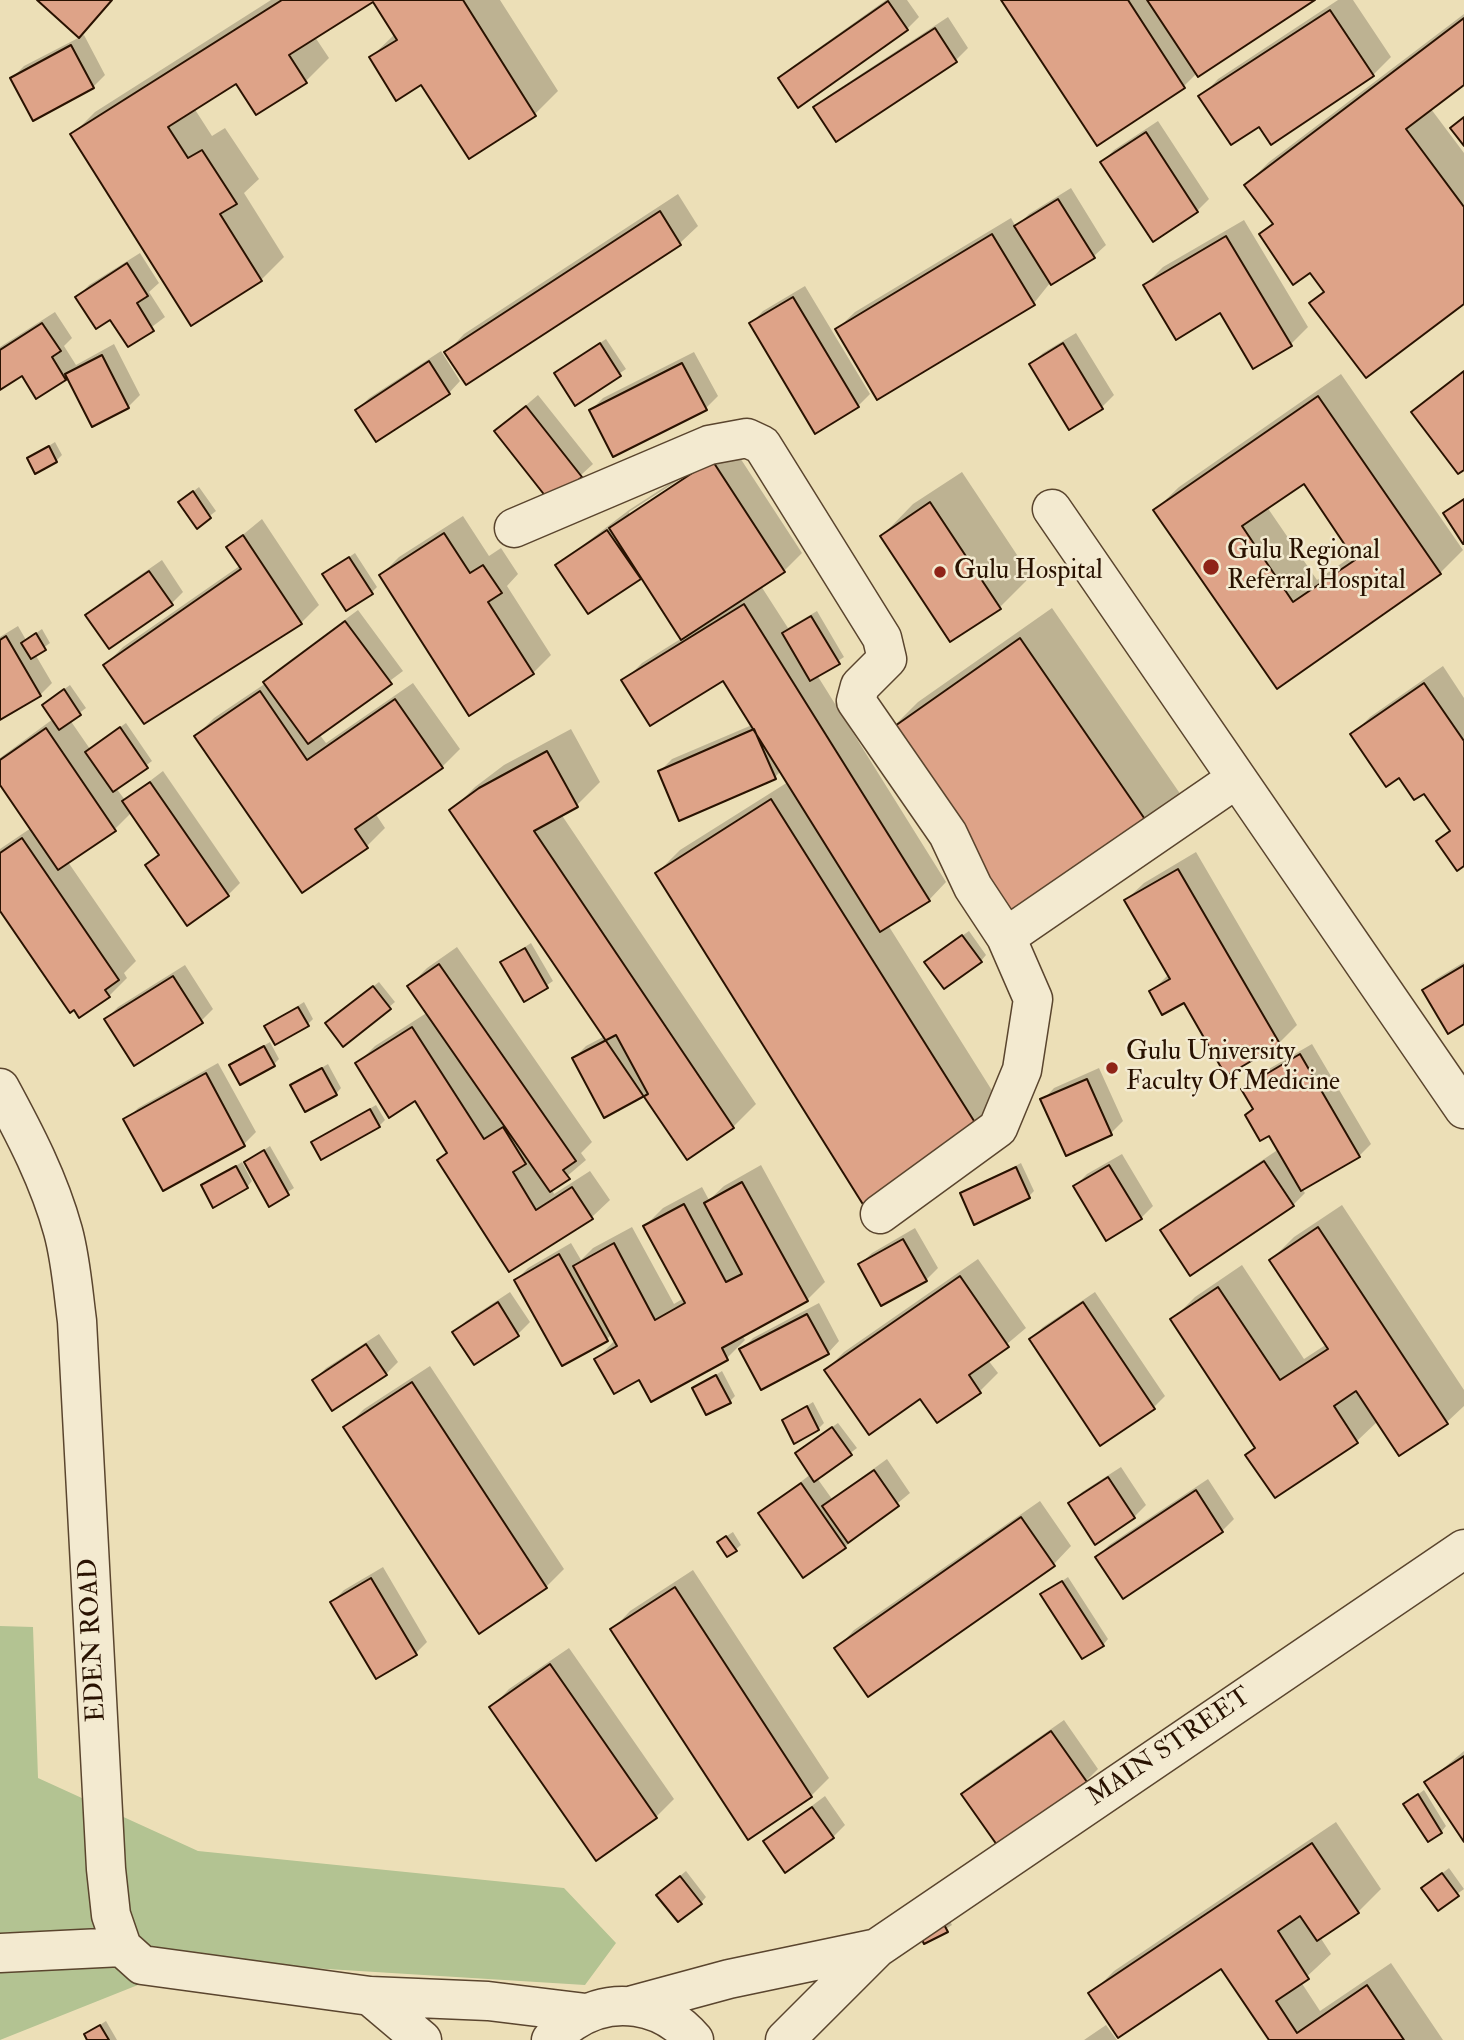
<!DOCTYPE html>
<html>
<head>
<meta charset="utf-8">
<style>
  body { margin:0 }
  canvas { display:block; background:#ecdfb7 }
</style>
</head>
<body>
<canvas width="1464" height="2040"></canvas>
<script>
const g = document.querySelector('canvas').getContext('2d');
g.lineJoin = 'round';
function fillPath(path, color) {
  g.fillStyle = color;
  g.fill(path, 'evenodd');
}
function stroke(path, color, width, dash) {
  g.strokeStyle = color;
  g.lineWidth = width;
  g.lineCap = dash ? 'butt' : 'round';
  g.setLineDash(dash || []);
  g.stroke(path);
}
function label(font, color, halo, rows, align = 'center') {
  g.font = font + ' "IM FELL Double Pica",serif';
  g.lineWidth = 5;
  g.setLineDash([]);
  g.textBaseline = 'middle';
  g.strokeStyle = halo;
  g.fillStyle = color;
  for (const [text, x, y, turn = 0] of rows) {
    g.save();
    g.translate(x, y);
    g.rotate((+turn || 0) * Math.PI / 180);
    g.textAlign = isNaN(turn) ? turn : align;
    if (halo) g.strokeText(text, 0, 0);
    g.fillText(text, 0, 0);
    g.restore();
  }
}
fillPath(new Path2D(`
  M0,1626L33,1627L38,1778L198,1851L564,1888L616,1943L585,1985L198,1961L0,2040Z`), '#b3c392');
fillPath(new Path2D(`
  M271,0H373L315,37L329,58L306,81L257,113L237,81L194,108L212,136L225,128L259,179L244,193L284,257L261,280L72,135L95,112Z
  M373,0H500L558,91L535,114L422,83L371,57L395,34Z
  M886,0H907L919,17L907,29L780,79L792,67Z
  M1003,0H1312L1197,73L1184,86Z
  M1338,0H1353L1391,57L1373,75L1260,124L1201,97L1218,79Z
  M1464,14V83L1431,109L1464,153V302L1312,303L1325,290L1311,271L1261,234L1273,222L1246,185L1269,162Z
  M948,17L968,48L956,60L836,139L816,108L828,96Z
  M84,35L105,75L93,87L12,78L24,66Z
  M1158,121L1209,199L1197,211L1102,162L1114,150Z
  M1071,188L1106,245L1094,256L1050,283L1034,303L837,329L855,312L1011,218L1016,227L1029,214Z
  M678,194L698,226L680,243L467,382L447,352L464,334Z
  M1244,220L1308,327L1290,345L1221,311L1145,285L1163,267Z
  M140,253L159,283L149,292L165,317L128,345L111,318L77,297L89,285Z
  M805,286L870,394L858,406L751,323L763,311Z
  M55,312L72,338L64,346L76,365L114,344L140,395L128,407L68,375L65,378L23,373L0,388V347Z
  M1076,333L1114,395L1102,407L1069,428L1031,364L1043,353Z
  M606,339L626,369L576,403L562,368Z
  M441,351L460,381L449,393L357,410L369,398Z
  M694,352L718,396L706,408L591,410L603,398Z
  M1464,370V468L1413,412Z
  M1341,374L1463,550L1440,573L1278,687L1155,510L1179,487ZM1305,482L1354,555L1317,580L1267,507Z
  M538,395L593,464L581,475L496,431Z
  M55,442L62,455L56,461L29,458Z
  M731,444L802,553L784,571L761,586L788,628L817,611L844,657L817,675L946,882L929,900L888,925L1003,1108L980,1131L657,873L680,850L788,782L781,771L775,777L660,771L672,759L752,725L723,679L624,681L642,663L682,638L642,575L639,578L557,565L629,510ZM719,454L721,457L629,517V512Z
  M962,472L1031,576L1000,607L882,536L913,504Z
  M199,487L216,511L197,526L186,497Z
  M463,516L489,556L501,548L518,574L507,586L551,655L533,673L381,575L399,557Z
  M262,519L319,605L301,623L105,665L123,647L241,565L228,547Z
  M355,553L377,587L372,592L324,574Z
  M162,560L183,592L171,604L88,615L100,603Z
  M1052,608L1181,795L1150,826L887,733L918,702Z
  M358,610L403,671L319,734L326,743L413,683L460,749L442,767L375,813L385,828L367,846L302,890L196,736L214,718L266,683L277,670Z
  M18,626L26,640L42,629L50,643L35,654L52,683L40,695L0,718V637Z
  M1443,666L1464,698V864L1439,841L1451,829L1425,791L1399,776L1352,735L1370,717Z
  M70,685L86,708L70,720L90,749L126,723L152,761L116,788L125,800L163,771L240,883L228,895L147,865L160,853L132,812L115,829L68,862L136,961L124,973L127,978L109,996L0,908V849L31,828L0,782V758L53,719L49,700Z
  M571,729L600,782L577,805L561,814L756,1104L733,1127L644,1094L574,1058L586,1046L605,1036L452,810L475,787L504,765Z
  M1196,852L1297,1025L1279,1043L1184,1000L1151,992L1169,974L1126,900L1144,883Z
  M969,931L986,955L981,961L932,957Z
  M531,943L553,981L525,1000L502,962Z
  M457,947L592,1142L581,1153L586,1160L552,1189L554,1194L590,1171L610,1200L592,1217L510,1270L439,1160L448,1151L415,1099L357,1064L375,1046L428,1012L409,986L427,968Z
  M1464,962V1022L1424,990L1436,979Z
  M185,965L213,1009L201,1021L106,1019L118,1007Z
  M379,982L395,1002L344,1045L332,1018Z
  M304,1002L313,1019L308,1024L266,1026Z
  M270,1042L279,1059L274,1064L231,1065Z
  M1312,1044L1371,1144L1359,1156L1302,1189L1305,1193L1293,1205L1162,1231L1174,1219L1279,1149L1270,1133L1247,1115L1254,1107L1243,1089L1255,1077Z
  M218,1063L256,1132L244,1144L126,1120L138,1108Z
  M328,1064L341,1088L336,1094L292,1085Z
  M1099,1068L1123,1121L1111,1133L1043,1100L1054,1088Z
  M376,1105L385,1120L379,1126L313,1142Z
  M270,1146L294,1188L269,1204L246,1162Z
  M1122,1154L1153,1206L1141,1218L1075,1186L1087,1174Z
  M242,1162L252,1181L247,1187L203,1185Z
  M1021,1163L1034,1191L1029,1196L962,1194Z
  M761,1165L825,1282L807,1300L742,1335L745,1340L727,1358L639,1378L597,1359L615,1340L612,1334L606,1340L516,1280L528,1268L571,1243L581,1260L593,1248L632,1227L674,1304L684,1298L645,1226L663,1208L702,1187L709,1200L724,1186Z
  M1342,1205L1464,1390V1406L1447,1422L1400,1454L1378,1421L1357,1441L1275,1496L1247,1455L1256,1446L1172,1320L1195,1297L1242,1265L1304,1359L1327,1344L1271,1260L1294,1237Z
  M915,1228L938,1268L926,1280L860,1264L872,1253Z
  M978,1259L1026,1328L988,1360L998,1373L980,1391L938,1421L921,1397L826,1370L844,1352Z
  M510,1292L530,1322L518,1334L474,1363L454,1333L466,1321Z
  M1095,1292L1165,1396L1153,1408L1031,1339L1043,1327Z
  M819,1303L839,1341L828,1353L741,1350L753,1338Z
  M379,1334L398,1362L386,1374L314,1380L326,1368Z
  M430,1366L564,1569L546,1587L346,1427L364,1409Z
  M722,1371L735,1396L730,1401L694,1389Z
  M813,1402L824,1423L818,1429L784,1420Z
  M838,1423L857,1448L817,1478L832,1499L887,1459L910,1493L845,1547L760,1513L811,1474L802,1448Z
  M1121,1467L1146,1505L1134,1517L1070,1504L1082,1492Z
  M1208,1479L1234,1519L1222,1531L1123,1596L1097,1557L1109,1545Z
  M1040,1501L1071,1546L1054,1564L837,1648L854,1630Z
  M733,1532L741,1545L735,1550L725,1537Z
  M383,1567L427,1642L416,1653L332,1602L344,1590Z
  M693,1570L829,1778L811,1796L613,1629L630,1611Z
  M1068,1577L1108,1639L1103,1645L1042,1595Z
  M569,1648L674,1799L656,1817L597,1859L492,1707L509,1689Z
  M1064,1720L1098,1769L1086,1781L963,1794L975,1782Z
  M1464,1751V1839L1426,1783Z
  M1424,1790L1446,1826L1441,1832L1405,1804Z
  M825,1796L845,1825L833,1837L765,1841Z
  M1336,1822L1381,1889L1358,1912L1320,1937L1331,1954L1301,1982L1320,2011L1391,1963L1443,2040H1271L1222,1967L1091,1994L1114,1971Z
  M1449,1868L1464,1889L1438,1908L1423,1888Z
  M686,1871L706,1897L701,1903L664,1889Z
  M947,1915L952,1925L925,1942Z
  M106,2021L117,2040H89L86,2034Z
  M1106,2025L1117,2040H1084Z`), '#0003');
const building = new Path2D(`
  M37,0H112L79,38Z
  M282,0H463L536,116L469,159L421,85L396,101L369,57L397,40L373,2L289,55L307,83L256,115L236,84L168,127L188,158L202,150L237,204L220,214L262,281L191,326L70,134Z
  M1001,0H1128L1185,88L1097,146Z
  M1147,0H1315L1198,77Z
  M888,1L908,30L798,108L778,78Z
  M1330,10L1374,76L1271,145L1259,127L1231,145L1198,96Z
  M1464,18V85L1406,129L1464,207V304L1366,378L1309,303L1324,292L1310,273L1293,285L1259,234L1273,224L1244,185Z
  M935,28L957,62L836,142L813,107Z
  M71,45L94,88L33,121L10,78Z
  M1464,117V146L1450,128Z
  M1146,132L1198,212L1153,242L1100,162Z
  M1058,199L1095,258L1051,285L1014,226Z
  M660,211L681,245L466,385L444,352Z
  M992,234L1035,305L877,400L835,329Z
  M1226,236L1292,346L1253,369L1220,313L1176,340L1143,285Z
  M127,263L148,296L137,303L154,331L128,347L110,320L96,329L75,297Z
  M793,297L859,407L815,434L749,323Z
  M42,323L61,351L52,357L66,380L36,399L22,376L0,390V350Z
  M600,343L621,376L575,406L554,373Z
  M1063,343L1103,409L1069,430L1029,364Z
  M102,355L129,408L92,427L65,374Z
  M429,361L450,394L376,442L355,410Z
  M682,363L707,410L613,457L589,410Z
  M1464,371V470L1458,474L1411,412Z
  M1318,396L1441,574L1277,689L1153,510ZM1304,484L1355,560L1293,602L1242,526Z
  M526,406L582,477L550,502L494,431Z
  M49,446L57,462L35,474L27,458Z
  M712,460L785,572L681,640L609,528Z
  M193,491L211,518L197,529L178,502Z
  M1464,499V544H1463L1443,513Z
  M930,502L1001,609L950,642L880,536Z
  M607,530L641,579L588,614L555,565Z
  M444,533L470,573L483,565L502,593L488,602L534,674L469,716L379,575Z
  M243,535L302,624L144,724L103,665L241,569L226,547Z
  M349,557L373,594L346,611L322,574Z
  M149,571L173,605L109,649L85,615Z
  M744,604L930,901L880,932L723,681L650,726L621,680Z
  M811,616L840,664L810,681L782,633Z
  M345,621L392,684L308,744L263,682Z
  M36,633L46,650L31,659L21,643Z
  M6,636L41,696L0,720V640Z
  M1020,638L1151,828L1016,922L885,733Z
  M1424,683L1464,741V866L1457,871L1436,841L1450,831L1424,794L1414,800L1399,778L1386,787L1350,734Z
  M64,689L81,715L59,730L42,705Z
  M260,691L307,760L395,699L443,768L355,829L368,848L302,893L194,736Z
  M120,727L148,768L113,792L85,752Z
  M46,728L116,831L58,870L0,785V760Z
  M754,729L776,779L679,821L658,771Z
  M547,751L578,807L534,831L734,1128L687,1160L449,810L479,788Z
  M150,782L229,896L187,926L145,865L159,855L122,801Z
  M771,799L981,1132L864,1206L655,873Z
  M22,838L119,980L105,990L110,997L79,1018L74,1010L70,1013L0,911V853Z
  M1178,869L1280,1044L1226,1076L1184,1003L1162,1015L1149,991L1170,979L1124,900Z
  M962,935L982,962L944,989L924,962Z
  M525,948L548,988L524,1002L500,962Z
  M439,964L576,1161L563,1170L570,1179L550,1192L407,986Z
  M1464,965V1024L1448,1034L1422,990Z
  M173,976L203,1023L134,1066L104,1019Z
  M373,986L391,1009L343,1047L325,1023Z
  M298,1007L309,1026L275,1045L264,1026Z
  M412,1027L484,1139L503,1127L526,1164L513,1172L536,1210L572,1187L593,1219L509,1272L437,1160L447,1153L415,1101L389,1118L355,1063Z
  M616,1035L648,1094L604,1118L572,1058Z
  M264,1046L275,1066L240,1085L229,1065Z
  M1300,1054L1360,1157L1301,1191L1269,1136L1260,1141L1245,1115L1253,1109L1241,1089Z
  M322,1068L337,1095L305,1112L290,1085Z
  M206,1073L245,1146L163,1191L123,1119Z
  M1087,1079L1112,1135L1066,1156L1040,1099Z
  M370,1109L380,1127L321,1160L311,1142Z
  M264,1150L289,1195L269,1207L244,1162Z
  M1264,1161L1294,1206L1190,1276L1160,1230Z
  M1109,1165L1142,1219L1106,1241L1073,1186Z
  M236,1166L248,1188L213,1208L201,1185Z
  M1016,1167L1030,1198L974,1225L960,1193Z
  M742,1182L808,1301L722,1348L728,1360L651,1402L639,1380L614,1394L594,1359L617,1346L573,1266L614,1243L655,1320L685,1303L643,1226L684,1204L726,1282L742,1274L704,1203Z
  M1318,1227L1448,1424L1399,1456L1356,1391L1334,1406L1358,1443L1275,1498L1245,1455L1255,1448L1170,1319L1218,1287L1280,1380L1328,1349L1269,1260Z
  M903,1239L927,1281L881,1306L858,1264Z
  M559,1254L608,1341L562,1366L514,1280Z
  M960,1276L1009,1347L969,1375L981,1393L937,1423L920,1399L869,1435L824,1370Z
  M498,1302L519,1336L474,1365L452,1332Z
  M1083,1302L1155,1409L1100,1446L1029,1339Z
  M807,1314L829,1354L761,1390L739,1349Z
  M366,1344L387,1375L332,1411L312,1380Z
  M716,1375L731,1403L706,1415L692,1388Z
  M412,1382L547,1588L479,1634L343,1427Z
  M807,1406L819,1430L794,1444L782,1420Z
  M832,1427L852,1455L814,1482L795,1453Z
  M874,1470L899,1506L848,1543L822,1506Z
  M1108,1477L1135,1518L1095,1545L1068,1503Z
  M801,1483L846,1548L803,1578L758,1513Z
  M1196,1490L1223,1532L1123,1599L1095,1557Z
  M1021,1517L1055,1566L868,1697L834,1648Z
  M726,1536L737,1551L727,1557L717,1542Z
  M371,1578L417,1655L376,1679L330,1602Z
  M1062,1581L1104,1646L1082,1659L1040,1594Z
  M675,1587L812,1797L748,1840L610,1629Z
  M550,1664L657,1818L596,1861L489,1707Z
  M1051,1731L1087,1782L997,1845L961,1794Z
  M1464,1756V1842L1424,1782Z
  M1418,1794L1442,1833L1428,1842L1403,1804Z
  M812,1807L834,1838L785,1873L763,1841Z
  M1312,1843L1359,1913L1317,1941L1300,1916L1278,1931L1309,1979L1276,2001L1297,2033L1367,1985L1404,2040H1269L1221,1969L1118,2038L1088,1993Z
  M1442,1873L1459,1896L1438,1911L1421,1888Z
  M680,1876L702,1904L678,1922L656,1895Z
  M941,1919L948,1932L924,1944L918,1931Z
  M100,2025L109,2040H87L84,2034Z`);
fillPath(building, '#dea388');
stroke(building, '#291201', 2);
const minor = new Path2D(`
  M1052,509L1464,1109
  M514,528L709,445L747,438L762,445L882,638L887,659L860,686L856,701L948,834L973,887L1006,937L1033,999L1022,1070L998,1128L880,1214
  M1006,937L1236,779
  M0,1088C25,1134 49,1180 63,1231C71,1260 73,1291 77,1321L106,1869L111,1915L122,1947L142,1965L370,1996L488,2001L586,2013
  M0,1953L122,1947
  M370,1996L422,2040
  M633,2005L729,1979L877,1948
  M551,2040C556,2032 564,2028 572,2022C612,1995 663,2003 694,2040
  M785,2040L877,1948L1464,1549`);
stroke(minor, '#5a452e', 41);
stroke(minor, '#f3ead0', 38);
for (const [x, y, r, color] of [
  [1211,567,9,"#8f2418"],
  [940,572,7,"#8f2418"],
  [1112,1068,7,"#8f2418"]
]) {
  const dot = new Path2D();
  dot.arc(x, y, r, 0, 2 * Math.PI);
  g.fillStyle = color;
  g.fill(dot);
  stroke(dot, '#f3ead0', 2.5);
}
label('26px', '#291201', '#f3ead0', [
  ["Gulu Regional",1227,552],
  ["Referral Hospital",1227,582],
  ["Gulu Hospital",954,572],
  ["Gulu University",1126,1053],
  ["Faculty Of Medicine",1126,1083]
], 'left');
label('26px', '#291201', '#f3ead0', [
  ["EDEN ROAD",94,1640,-93],
  ["MAIN STREET",1170,1748,-34]
]);
</script>
</body>
</html>
